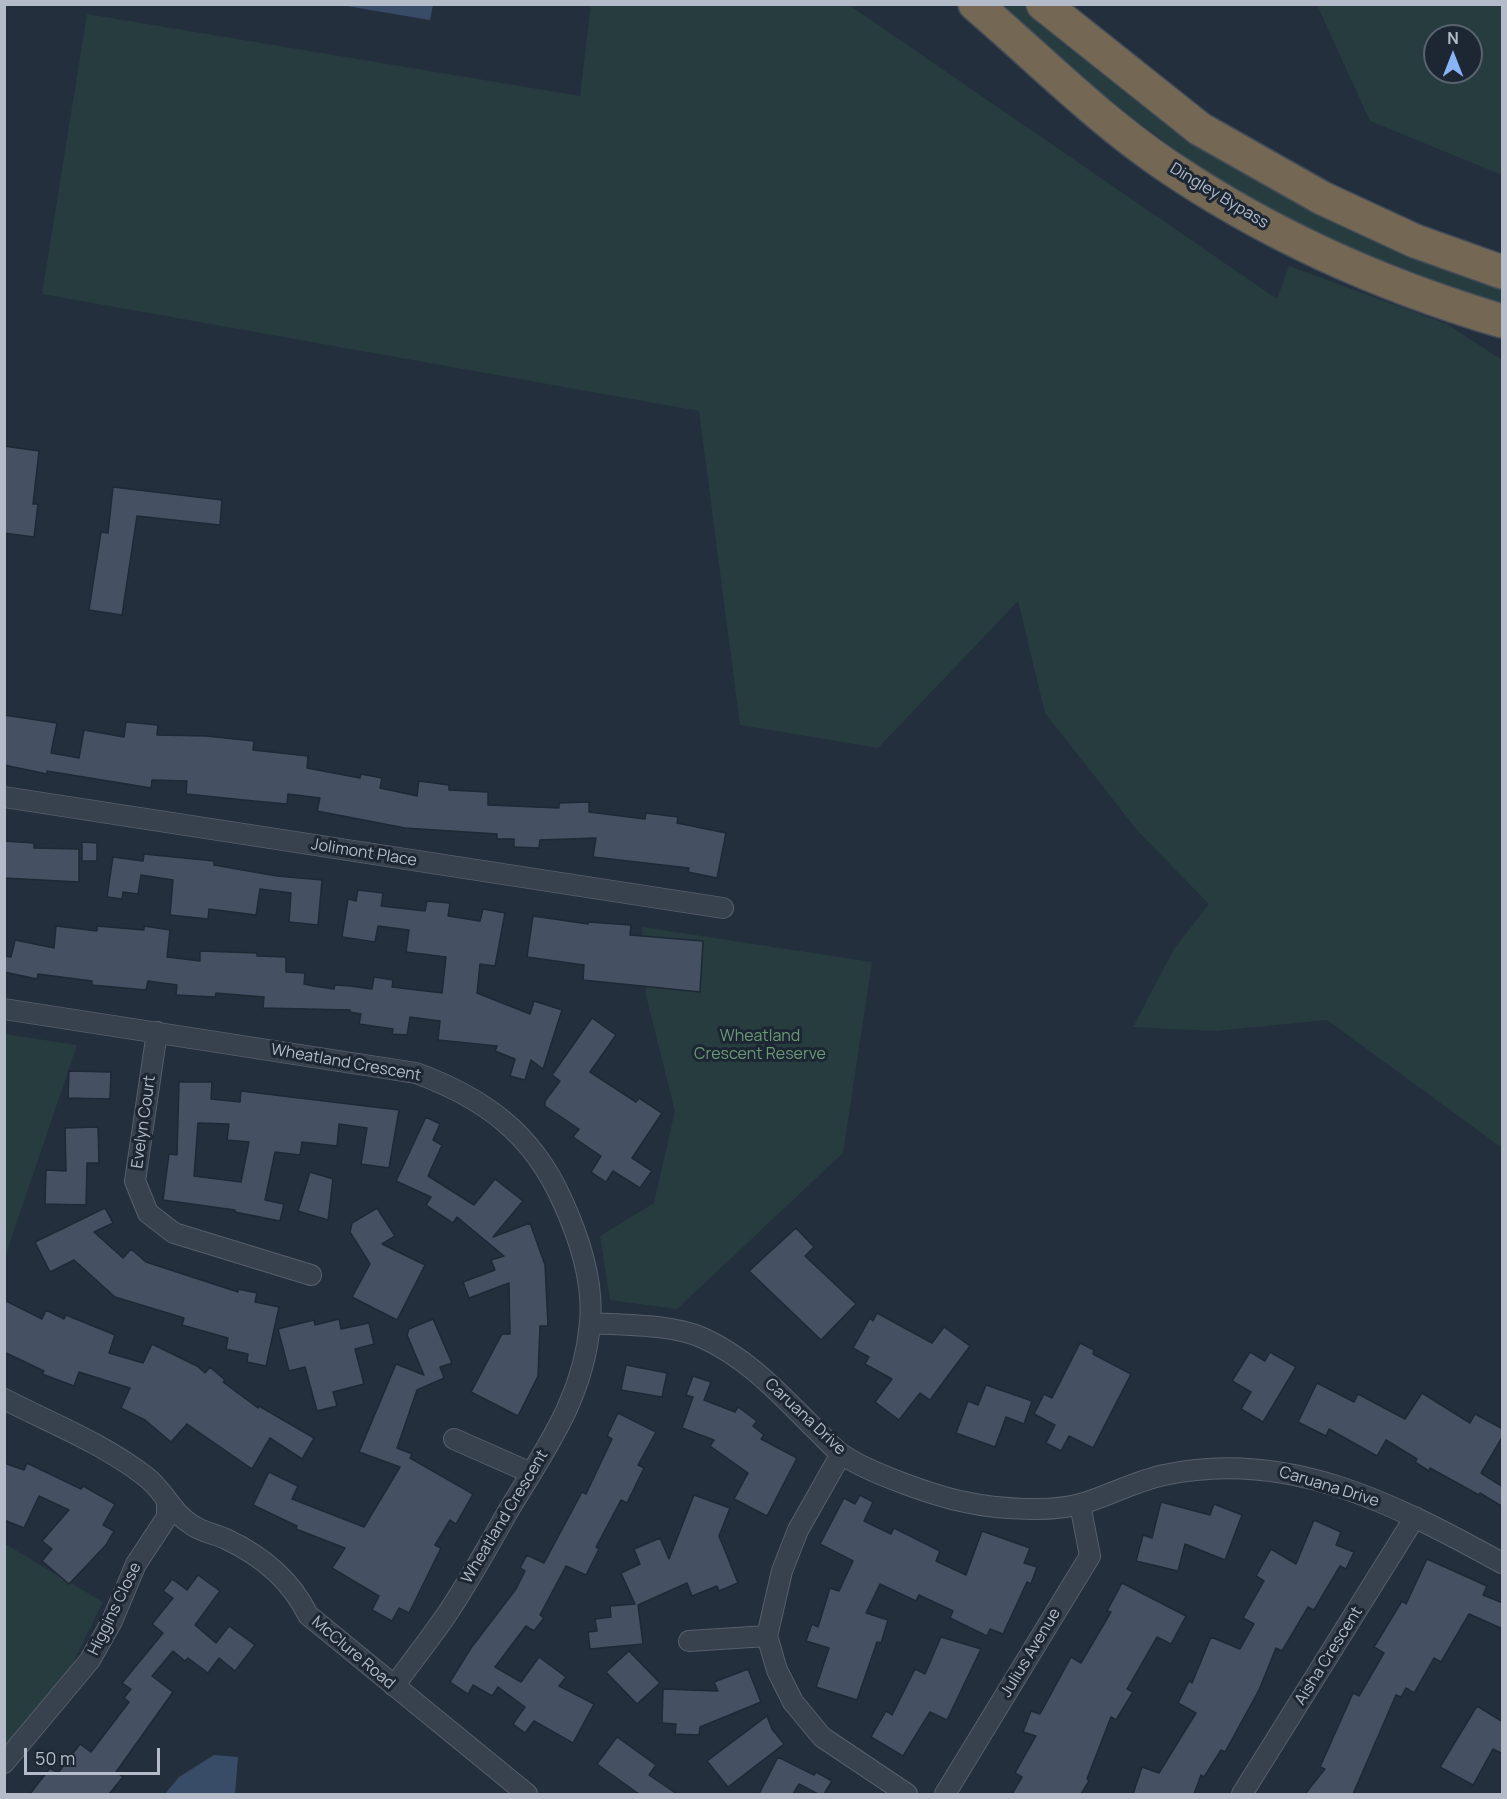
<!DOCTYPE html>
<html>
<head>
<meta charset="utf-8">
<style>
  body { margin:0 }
  #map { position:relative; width:1507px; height:1799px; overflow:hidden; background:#242f3e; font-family:Manrope,sans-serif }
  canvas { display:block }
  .frame { position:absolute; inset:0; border:6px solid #b4bcc9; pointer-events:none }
  .north { position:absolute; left:1423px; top:24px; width:60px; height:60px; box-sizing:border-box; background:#1d2633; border:2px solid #59626f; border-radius:50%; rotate:0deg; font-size:16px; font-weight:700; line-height:24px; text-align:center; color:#b4bcc9 }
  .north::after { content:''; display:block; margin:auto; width:21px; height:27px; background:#8ab4f8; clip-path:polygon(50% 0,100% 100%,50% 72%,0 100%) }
  .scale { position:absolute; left:24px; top:1748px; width:136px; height:27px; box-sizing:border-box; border:3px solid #b4bcc9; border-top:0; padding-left:8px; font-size:18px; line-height:21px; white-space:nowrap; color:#b4bcc9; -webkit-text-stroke:4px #1d2633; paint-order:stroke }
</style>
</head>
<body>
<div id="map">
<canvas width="1507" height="1799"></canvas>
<div class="frame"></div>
<div class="north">N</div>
<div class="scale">50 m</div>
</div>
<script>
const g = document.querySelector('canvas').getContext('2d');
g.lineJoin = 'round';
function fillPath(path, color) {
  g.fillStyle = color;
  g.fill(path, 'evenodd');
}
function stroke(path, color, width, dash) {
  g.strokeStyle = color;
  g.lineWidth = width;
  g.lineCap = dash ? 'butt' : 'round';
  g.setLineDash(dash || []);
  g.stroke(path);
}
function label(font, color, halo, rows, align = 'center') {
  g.font = font + ' Manrope,sans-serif';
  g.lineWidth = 6;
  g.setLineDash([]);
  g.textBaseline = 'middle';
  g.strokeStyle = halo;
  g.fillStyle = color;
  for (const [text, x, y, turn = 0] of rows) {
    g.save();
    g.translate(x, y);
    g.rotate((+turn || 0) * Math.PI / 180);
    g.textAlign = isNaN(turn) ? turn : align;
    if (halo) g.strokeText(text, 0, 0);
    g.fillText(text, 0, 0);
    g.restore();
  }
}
fillPath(new Path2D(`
  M849,5L1277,299L1289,266L1447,324L1502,360V1148L1327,1020L1215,1031L1133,1027L1174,949L1209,904L1137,830L1045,713L1018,601L878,748L740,725L699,411L42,294L87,14L580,96L591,5Z
  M997,5H1026C1079,50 1131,97 1188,137C1285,204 1391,250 1502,287V306C1430,281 1356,256 1288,220C1180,162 1089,84 997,5Z
  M1317,5H1502V175L1370,121ZM1435,36H1471V72H1435Z
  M642,927L872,962L843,1153L677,1309L610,1300L600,1236L654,1203L675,1111L646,995Z
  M5,1034L77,1045L5,1257L4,1034Z
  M5,1544L103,1602L69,1671L5,1747Z`), '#263c3f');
fillPath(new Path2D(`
  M341,5H433L430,20Z
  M214,1755L238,1757L235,1794H165L179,1777Z`), '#394c67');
const building = new Path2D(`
  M4,446L39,451L33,504H38L34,537L4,533Z
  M113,487L222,500L220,525L137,516L122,615L89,610L101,532L108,533Z
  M4,715L57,723L51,753L79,758L84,730L124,737L126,722L158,725L157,735L206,736L254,741L253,750L308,756L307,768L360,778L361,774L382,778L380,788L417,796L419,781L449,785V790L488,792V805L559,808V803L589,802V812L645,819L646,813L678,817L677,823L726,833L717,878L688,872L689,868L593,857L596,838L540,840L539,848L514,847V839H497V834L405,828L317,811L320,798L288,794L287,804L254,801L186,794L187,781L152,780L151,788L47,771V774L4,765Z
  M4,841L34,843V848L79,849V882L4,878Z
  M82,842L97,843V861H82Z
  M144,854L214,861V865L277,876L322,880L318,925L289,922L291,893L260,889L256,915L209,909L208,919L170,915L173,880L141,875L138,894L123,892L122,899L107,897L113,857L143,861Z
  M358,890L383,893L381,906L425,911L427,901L450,903L448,916L480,921L483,909L505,913L495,966L480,964L477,993L530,1014L534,1001L562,1010L543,1069L531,1060L525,1080L510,1076L515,1059L495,1051L497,1046L438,1040L440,1021L410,1017L407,1035L392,1034L393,1029L359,1024L361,1014L350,1012V1010L263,1008L264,997L216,993L215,997L176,995L177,985L148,981L146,990L92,985V981L38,974L37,979L4,972V956L11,957L15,940L54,948L56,926L97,931V926L144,930V926L170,930L167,957L200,961V951L257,953V956L286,957V972L305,973L304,984L313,986L334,989L335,985L350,986L372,989L374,977L393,980L392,987L442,993L446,957L406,952L409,930L378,926L375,942L342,937L348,899L356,901Z
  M533,916L588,924V922L631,925L630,935L703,941L700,992L583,980L584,965L527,957Z
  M592,1018L616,1035L590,1072L636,1102L639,1098L662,1113L632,1158L652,1171L640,1188L613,1171L606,1182L591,1172L601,1156L573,1137L579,1129L545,1106V1101L560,1081L552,1075Z
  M69,1071L111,1072L110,1099L68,1098Z
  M179,1082H212L211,1099L240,1102L241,1091L399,1110L389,1168L361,1164L367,1128L339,1124L337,1146L302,1142L300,1155L275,1152L265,1200L284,1204L280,1221L235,1212V1210L163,1200L169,1154L177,1155ZM198,1123L229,1124L227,1140L249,1142L241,1182L194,1176Z
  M426,1117L440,1124L433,1140L442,1145L428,1176L474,1205L495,1179L523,1201L493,1237L530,1223L545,1265L548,1326H540L538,1376L518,1416L471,1392L502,1334H510L509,1283L469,1298L463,1282L495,1270L491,1260L504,1256L457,1217L453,1223L426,1205L431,1197L396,1181Z
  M98,1127L99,1163H87L86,1205L45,1204L46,1170L66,1171L65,1128Z
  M310,1172L333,1179L328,1220L298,1211Z
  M105,1208L113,1223L94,1232L123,1258L131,1249L146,1262L238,1292V1289L257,1293L255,1302L279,1307L266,1366L247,1362L248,1354L226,1349L228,1338L182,1325L184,1318L115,1297L74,1260L50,1272L35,1242Z
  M377,1208L395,1236L382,1244L425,1265L397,1320L352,1297L370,1264L350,1232L352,1223Z
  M796,1228L814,1247L805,1256L856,1304L821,1340L749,1271Z
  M4,1300L42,1319L46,1310L64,1319L66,1315L115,1335L109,1353L143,1363L152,1344L197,1366L205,1373L210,1367L225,1380L223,1382L258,1408L259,1406L314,1438L302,1459L270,1438L252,1469L187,1424L171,1442L145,1420L121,1408L130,1388L79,1372L74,1386L42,1374L44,1371L4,1352Z
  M877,1313L932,1343L944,1327L970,1346L930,1400L920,1393L899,1420L875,1402L892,1379L865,1364L869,1357L853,1348L870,1318L873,1321Z
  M339,1319L341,1329L369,1323L374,1344L355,1349L364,1384L333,1392L337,1406L317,1411L305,1367L289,1371L278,1329L314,1320L315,1325Z
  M433,1319L452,1363L440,1367L444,1378L417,1390L397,1448L412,1454L410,1458L473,1494L456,1524L450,1520L435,1545L441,1548L409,1613L399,1608L392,1621L372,1610L379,1596L332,1568L345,1548L296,1529L297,1526L253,1505L269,1472L298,1486L292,1499L364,1527L400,1467L359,1452L396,1364L424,1375L407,1335L409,1329Z
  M1080,1343L1094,1350L1093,1354L1131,1374L1093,1448L1069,1436L1061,1451L1046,1443L1055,1425L1034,1414L1044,1394L1052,1398Z
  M1250,1352L1265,1361L1270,1352L1296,1367L1263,1422L1241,1409L1251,1392L1232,1381Z
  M626,1365L667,1373L662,1397L621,1390Z
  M693,1376L711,1382L704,1400L735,1412L738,1407L757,1421L753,1426L764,1435L761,1439L797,1458L767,1516L734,1499L748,1473L710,1446L714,1440L682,1428L693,1397L686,1395Z
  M1317,1383L1354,1402L1358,1394L1405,1419L1422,1393L1470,1423L1475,1414L1503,1429V1436L1481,1473L1503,1487V1507L1480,1493L1479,1495L1430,1468L1429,1471L1415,1462L1417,1459L1386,1440L1377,1456L1329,1429L1326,1436L1298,1422Z
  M986,1385L1032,1401L1024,1424L1006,1417L995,1447L956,1433L968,1401L978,1405Z
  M618,1413L656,1432L638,1465L644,1468L627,1503L621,1500L596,1547L599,1549L586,1575L566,1566L540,1615L544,1618L534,1631L526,1626L495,1667L521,1682L539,1657L566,1677L559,1686L594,1704L573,1743L534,1721L525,1733L513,1724L525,1707L498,1687L492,1696L473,1685L468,1694L450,1682L471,1648L516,1589L525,1571L520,1568L527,1555L544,1563L582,1492L586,1494L612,1439L607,1436Z
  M4,1463L24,1470L27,1463L81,1489L83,1486L115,1504L103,1525L114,1531L106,1545L69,1584L42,1561L52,1549L42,1541L69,1510L39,1496L24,1528L4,1520Z
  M694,1495L730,1508L719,1536L738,1583L719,1591L717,1586L692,1596L687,1583L638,1605L643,1644L590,1649L588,1632L597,1631L595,1619L611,1617L610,1606L635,1604L621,1573L640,1564L634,1549L660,1538L669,1559Z
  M860,1495L873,1502L864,1521L891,1534L894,1528L940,1551L936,1561L966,1575L982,1531L1030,1548L1024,1563L1037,1567L1031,1584L1027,1582L1003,1634L990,1629L987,1636L950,1618L953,1611L919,1595L916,1601L880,1584L866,1613L888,1620L881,1643L877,1642L857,1700L816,1687L829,1648L806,1641L812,1624L818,1627L830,1588L839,1591L853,1561L820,1544L844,1498L855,1504Z
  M1161,1502L1210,1515L1214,1504L1242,1515L1225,1560L1185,1544L1178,1571L1136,1561L1143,1535L1152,1538Z
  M1314,1520L1341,1532L1336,1545L1354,1552L1346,1569L1340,1566L1314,1610L1308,1607L1282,1651L1276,1648L1259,1690L1225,1752L1221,1750L1204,1777L1201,1775L1194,1794H1133L1142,1767L1159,1773L1196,1713L1178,1703L1189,1681L1192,1683L1211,1637L1240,1649L1254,1624L1243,1618L1264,1581L1256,1576L1271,1549L1296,1564Z
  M1427,1559L1487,1586L1483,1595L1503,1603V1629L1469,1614L1441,1662L1434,1658L1414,1693L1406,1688L1401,1697L1396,1695L1353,1794H1305L1325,1769L1320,1767L1353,1693L1359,1696L1384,1653L1374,1647L1402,1601L1406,1604Z
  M198,1575L220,1591L195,1625L216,1643L229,1626L255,1645L235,1671L219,1658L208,1673L188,1658L185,1661L173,1651L152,1676L173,1692L116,1772L123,1777L109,1794H30L50,1768L58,1773L80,1744L91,1752L129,1702L124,1698L131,1689L122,1683L163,1633L152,1624L173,1598L163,1591L172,1579L187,1590Z
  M1122,1583L1186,1616L1171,1644L1157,1637L1127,1689L1133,1692L1116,1720L1111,1717L1087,1779L1089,1781L1081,1794H1012L1022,1777L1015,1773L1036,1736L1023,1732L1031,1711L1040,1714L1071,1657L1081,1663L1111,1612L1107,1611Z
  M941,1637L981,1649L947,1720L930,1712L903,1756L871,1737L886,1711L892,1715L915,1669L925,1674Z
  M629,1651L660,1683L637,1704L606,1672Z
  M748,1669L761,1702L700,1727L699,1735L675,1734L676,1724L662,1723L663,1689L718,1691L714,1682Z
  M1477,1706L1503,1722V1754L1493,1749L1473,1785L1440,1767Z
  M767,1716L772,1729L784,1744L728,1787L707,1761Z
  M617,1737L656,1765L649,1775L677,1794H639L597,1764Z
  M778,1757L814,1775L816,1772L832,1781L824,1794H818L799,1784L793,1794H759Z`);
fillPath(building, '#455162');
stroke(building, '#1f2835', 1.5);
const street = new Path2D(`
  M4,797L723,908
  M4,1009L416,1073C484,1098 532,1133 562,1200C579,1237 594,1281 590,1323C584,1396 547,1447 510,1508C489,1544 469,1582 445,1617C429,1640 411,1663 394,1686
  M157,1032L135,1181L148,1213L174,1233L311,1275
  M590,1323C624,1325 672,1324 703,1338C747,1358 778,1392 811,1425C821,1434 830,1445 840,1453C864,1471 934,1496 965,1502C996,1509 1053,1513 1084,1503C1110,1495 1136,1481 1164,1475C1289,1448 1396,1505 1502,1563
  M4,1399C53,1424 102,1443 145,1476C164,1490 171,1512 192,1525C202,1532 215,1534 226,1539C260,1555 291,1580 308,1615L527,1794
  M454,1439L531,1473
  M841,1454L798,1530L782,1571L767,1636L777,1670L793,1702L822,1737L907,1794
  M689,1641L767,1636
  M4,1763L90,1660L112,1621L136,1564L167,1517V1503
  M945,1794L1090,1556L1080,1504
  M1242,1794L1415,1517`);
const highway = new Path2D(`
  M975,4C1038,58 1098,119 1166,165C1269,235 1384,286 1502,321
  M1043,4L1200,129L1322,198L1415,241L1502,272`);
stroke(street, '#565f6c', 22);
stroke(highway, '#434c59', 36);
stroke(street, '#38414e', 20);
stroke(highway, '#746855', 33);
label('16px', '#b4bcc9', '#1d2633', [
  ["Dingley Bypass",1219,196,31],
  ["Jolimont Place",364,853,9],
  ["Wheatland Crescent",346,1063,10],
  ["Evelyn Court",144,1122,-82],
  ["Caruana Drive",805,1417,43],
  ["Caruana Drive",1329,1487,17],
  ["Wheatland Crescent",505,1517,-59],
  ["Higgins Close",115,1609,-64],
  ["McClure Road",353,1653,40],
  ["Julius Avenue",1031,1653,-59],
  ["Aisha Crescent",1329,1656,-58]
]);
label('16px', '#6b9a76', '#1d2633', [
  ["Wheatland",760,1037],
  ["Crescent Reserve",760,1055]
]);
</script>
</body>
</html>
